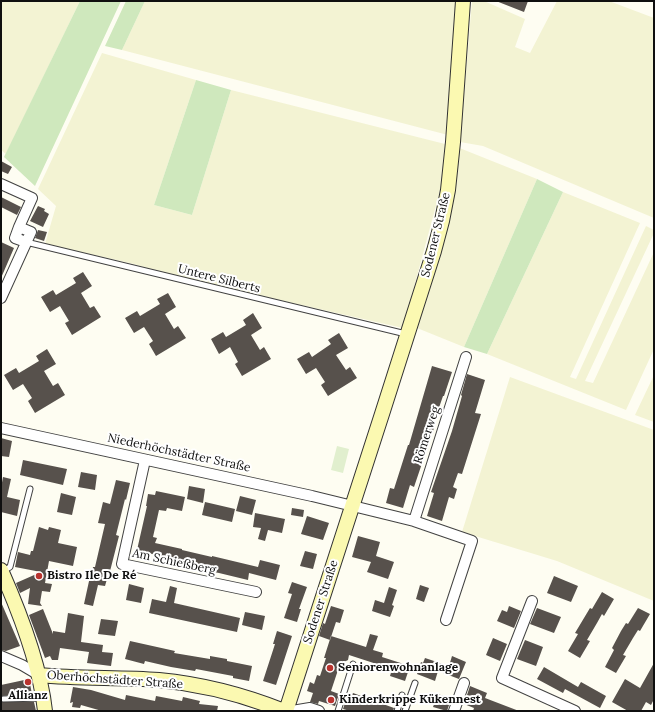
<!DOCTYPE html>
<html>
<head>
<meta charset="utf-8">
<style>
  body { margin:0 }
  #map { position:relative; width:655px; height:712px; overflow:hidden; background:#fefdf2; font-family:Lora,serif }
  canvas { display:block }
  .frame { position:absolute; inset:0; border:2px solid #0f0f0f; pointer-events:none }
</style>
</head>
<body>
<div id="map">
<canvas width="655" height="712"></canvas>
<div class="frame"></div>
</div>
<script>
const g = document.querySelector('canvas').getContext('2d');
g.lineJoin = 'round';
function fillPath(path, color) {
  g.fillStyle = color;
  g.fill(path, 'evenodd');
}
function stroke(path, color, width, dash) {
  g.strokeStyle = color;
  g.lineWidth = width;
  g.lineCap = dash ? 'butt' : 'round';
  g.setLineDash(dash || []);
  g.stroke(path);
}
function label(font, color, halo, rows, align = 'center') {
  g.font = font + ' Lora,serif';
  g.lineWidth = 4;
  g.setLineDash([]);
  g.textBaseline = 'middle';
  g.strokeStyle = halo;
  g.fillStyle = color;
  for (const [text, x, y, turn = 0] of rows) {
    g.save();
    g.translate(x, y);
    g.rotate((+turn || 0) * Math.PI / 180);
    g.textAlign = isNaN(turn) ? turn : align;
    if (halo) g.strokeText(text, 0, 0);
    g.fillText(text, 0, 0);
    g.restore();
  }
}
fillPath(new Path2D(`
  M1,1H80L6,154L1,150Z
  M145,1H458L448,135L122,50Z
  M472,1H484L525,19L515,47L530,53L557,1H609L654,18V218L483,146L460,142Z
  M102,53L196,80L154,205L192,215L231,90L445,144L441,187L403,328L173,276L134,264L45,244L56,206L38,189Z
  M457,147L537,179L464,347L417,328L453,190Z
  M563,192L640,223L570,377L576,379L646,226L654,230V233L585,381L593,383L654,252V349L626,410L487,354Z
  M654,375V422L635,415Z
  M510,377L654,430V601L557,561L462,532Z`), '#f3f3d3');
fillPath(new Path2D(`
  M80,1H121L35,186L4,157Z
  M126,1H145L122,50L105,46Z
  M196,80L231,90L192,215L154,205Z
  M537,179L563,192L487,354L464,347Z`), '#cfe8bd');
fillPath(new Path2D(`
  M337,446L349,449L343,473L331,470Z`), '#e1efce');
fillPath(new Path2D(`
  M496,1H528L524,12Z
  M1,161L12,167L8,174L1,171Z
  M1,197L21,207L17,215L1,207Z
  M38,206L45,209L44,211L49,214L43,227L30,221Z
  M38,230L47,232L44,241L35,238Z
  M1,242L14,248L1,278Z
  M83,272L92,286L81,293L90,308L94,306L101,317L72,335L65,323L69,321L60,306L50,312L41,297L53,290L56,295L76,283L73,278Z
  M168,293L176,307L165,314L174,329L178,326L186,338L156,356L149,344L153,341L144,327L134,333L125,318L137,311L140,316L160,304L157,299Z
  M253,313L262,328L251,335L260,350L264,347L271,359L242,376L235,364L238,362L230,347L219,354L211,339L223,332L226,337L246,325L243,320Z
  M339,333L348,348L336,355L346,370L350,367L357,378L328,396L321,385L325,382L316,368L306,374L297,359L309,352L312,357L331,344L328,340Z
  M47,349L56,364L44,371L53,386L58,383L65,395L35,413L28,401L32,398L23,384L13,390L4,375L16,368L19,373L39,361L36,356Z
  M432,366L452,372L444,396H443L432,428H434L414,487L410,485L403,508L386,503L390,488L394,489L408,445H409Z
  M467,374L485,380L475,413L481,414L462,474L458,473L453,487L457,489L454,499L449,497L442,521L427,516L434,493L431,492L452,431L462,396L461,395Z
  M1,438L12,441L9,457L1,456Z
  M23,460L67,469L63,485L20,475Z
  M81,472L97,475L95,490L78,487Z
  M3,477L11,479L7,497L20,500L17,516L1,512V488Z
  M116,480L130,483L126,500L125,499L116,535L119,536L108,579H107L105,586L98,585L93,606L84,604L91,572L92,573L93,567H95L105,524L98,523L103,502L110,504Z
  M189,486L205,489L203,503L187,499Z
  M156,491L185,497L182,511L167,508L166,511L159,510L153,537L157,538L155,543L182,549V550L212,557V556L258,567L260,560L280,565L276,580L249,573L248,580L219,573L209,571L208,572L178,565L179,564L159,560L160,556L137,550L147,506H146L148,494L155,495Z
  M61,493L76,497L72,515L57,512Z
  M240,496L256,500L252,515L236,511Z
  M205,502L235,509L232,522L202,515Z
  M292,508L304,510L303,517L291,515Z
  M255,513L285,519L282,533L268,530L265,541L258,539L261,528L253,527Z
  M307,516L329,523L323,540L301,534Z
  M39,527L48,530L49,527L61,530L58,543L77,547L73,566L49,561L45,583L52,584L50,592L42,591L40,603L42,606L28,604L30,588L20,593L16,583L41,572L15,567L18,552L30,555L31,551H33Z
  M358,536L380,542L376,556L394,562L388,579L367,572L371,562L352,557Z
  M305,551L317,554L313,569L300,566Z
  M554,576L578,586L571,602L547,593Z
  M292,582L307,587L299,609H301L297,622L284,618L292,594L288,593Z
  M129,584L144,588L141,603L126,600Z
  M420,585L429,588L424,602L416,599Z
  M170,586L177,588L174,603L240,618L237,632L149,613L152,599L166,602Z
  M389,587L397,590L392,605L394,606L390,617L372,611L375,600L384,603Z
  M602,592L614,599L604,616L602,614L597,623L587,640L590,641L580,658L568,651L578,634L575,633L590,608L592,609Z
  M1,602L20,646L6,651L1,650Z
  M331,606L344,610L340,623L336,622L330,640L319,636L323,623L325,624Z
  M509,606L521,611L514,628L497,621L502,610L507,612Z
  M537,608L561,617L554,633L530,624Z
  M638,608L650,614L640,631L638,630L633,638L623,655L626,656L616,673L605,667L614,650L612,648L621,631L626,623L628,624Z
  M43,609L53,634V631L65,633L68,613L84,616L81,642L103,645L102,652L113,653L111,666L87,663L89,652L60,648L58,660H52L50,656L45,658L29,615Z
  M245,612L265,616L262,630L242,625Z
  M101,619L118,621L115,636L98,634Z
  M277,631L292,636L276,685L263,681L275,644H273Z
  M370,634L378,636L373,650L383,653L382,657L410,666L405,681L390,676L392,669L349,655L348,660L340,664L331,691L339,694L335,706L319,701L318,704L310,702L313,693L307,691L310,682L314,684L317,675L320,676L326,658H324L331,636L366,647Z
  M493,638L507,644L500,661L486,655Z
  M525,640L543,647L536,666L517,659Z
  M130,641L175,651L174,653L210,659V656L227,659V661L252,666L249,681L233,678V676L196,669L195,671L171,667L145,661L144,664L125,659Z
  M452,656L466,662L459,679L438,671L435,681L417,674L421,662L423,663L425,658L449,666Z
  M654,663V699L651,705L646,702L641,711H628L612,702L625,679L640,688Z
  M544,667L578,687L581,682L606,696L600,708L565,689L563,693L537,679Z
  M29,679L32,694L1,696V685Z
  M470,686L487,693L485,698L519,711H473L474,708L464,704Z
  M73,687L91,690L125,700L126,695L155,701L156,696L182,701L183,697L200,701L199,704L218,706L217,711H102L81,705L80,708L72,707L73,702L70,703Z
  M353,693L394,708L393,711H350L343,709L347,697L351,698Z
  M438,694L451,699L447,711L433,707Z
  M1,702H34L36,711H1Z`), '#57514c');
const lane = new Path2D(`
  M26,242L406,334
  M3,571L10,567L30,489
  M3,699L43,698
  M338,711L353,664
  M397,711L402,695
  M405,711L415,683`);
const street = new Path2D(`
  M1,184L32,198L19,227
  M1,298C11,276 21,254 31,232L19,227L15,238L26,242
  M1,428L312,496L414,521L472,541L446,620
  M145,460L122,564L256,592
  M414,521L466,357
  M532,601L502,678L575,711
  M1,656L22,665L39,675
  M292,711L310,708L319,711
  M454,711L464,683`);
const secondary = new Path2D(`
  M1,570C20,613 40,664 45,711
  M39,675C79,679 119,677 159,680C201,684 244,695 284,711
  M286,711L382,414L434,251L442,221L448,190L453,142L463,1`);
stroke(lane, '#424242', 7);
stroke(street, '#424242', 12);
stroke(secondary, '#313131', 16);
stroke(lane, '#fff', 5);
stroke(street, '#fff', 10);
stroke(secondary, '#fbf9b1', 14);
for (const [x, y, r, color] of [
  [39,576,4,"#b9332e"],
  [330,668,4,"#b9332e"],
  [28,682,4,"#b9332e"],
  [331,700,4,"#b9332e"]
]) {
  const dot = new Path2D();
  dot.arc(x, y, r, 0, 2 * Math.PI);
  g.fillStyle = color;
  g.fill(dot);
  stroke(dot, '#fff', 1.5);
}
label('12px', '#0f0f0f', '#fff', [
  ["Sodener Straße",436,235,-76],
  ["Untere Silberts",219,279,14],
  ["Römerweg",427,435,-72],
  ["Niederhöchstädter Straße",179,453,12],
  ["Am Schießberg",174,562,12],
  ["Sodener Straße",321,602,-72],
  ["Oberhöchstädter Straße",115,680,4]
]);
label('bold 12px', '#0f0f0f', '#fff', [
  ["Bistro Ile De Ré",47,576],
  ["Seniorenwohnanlage",338,668],
  ["Allianz",28,696,"center"],
  ["Kinderkrippe Kükennest",339,700]
], 'left');
</script>
</body>
</html>
